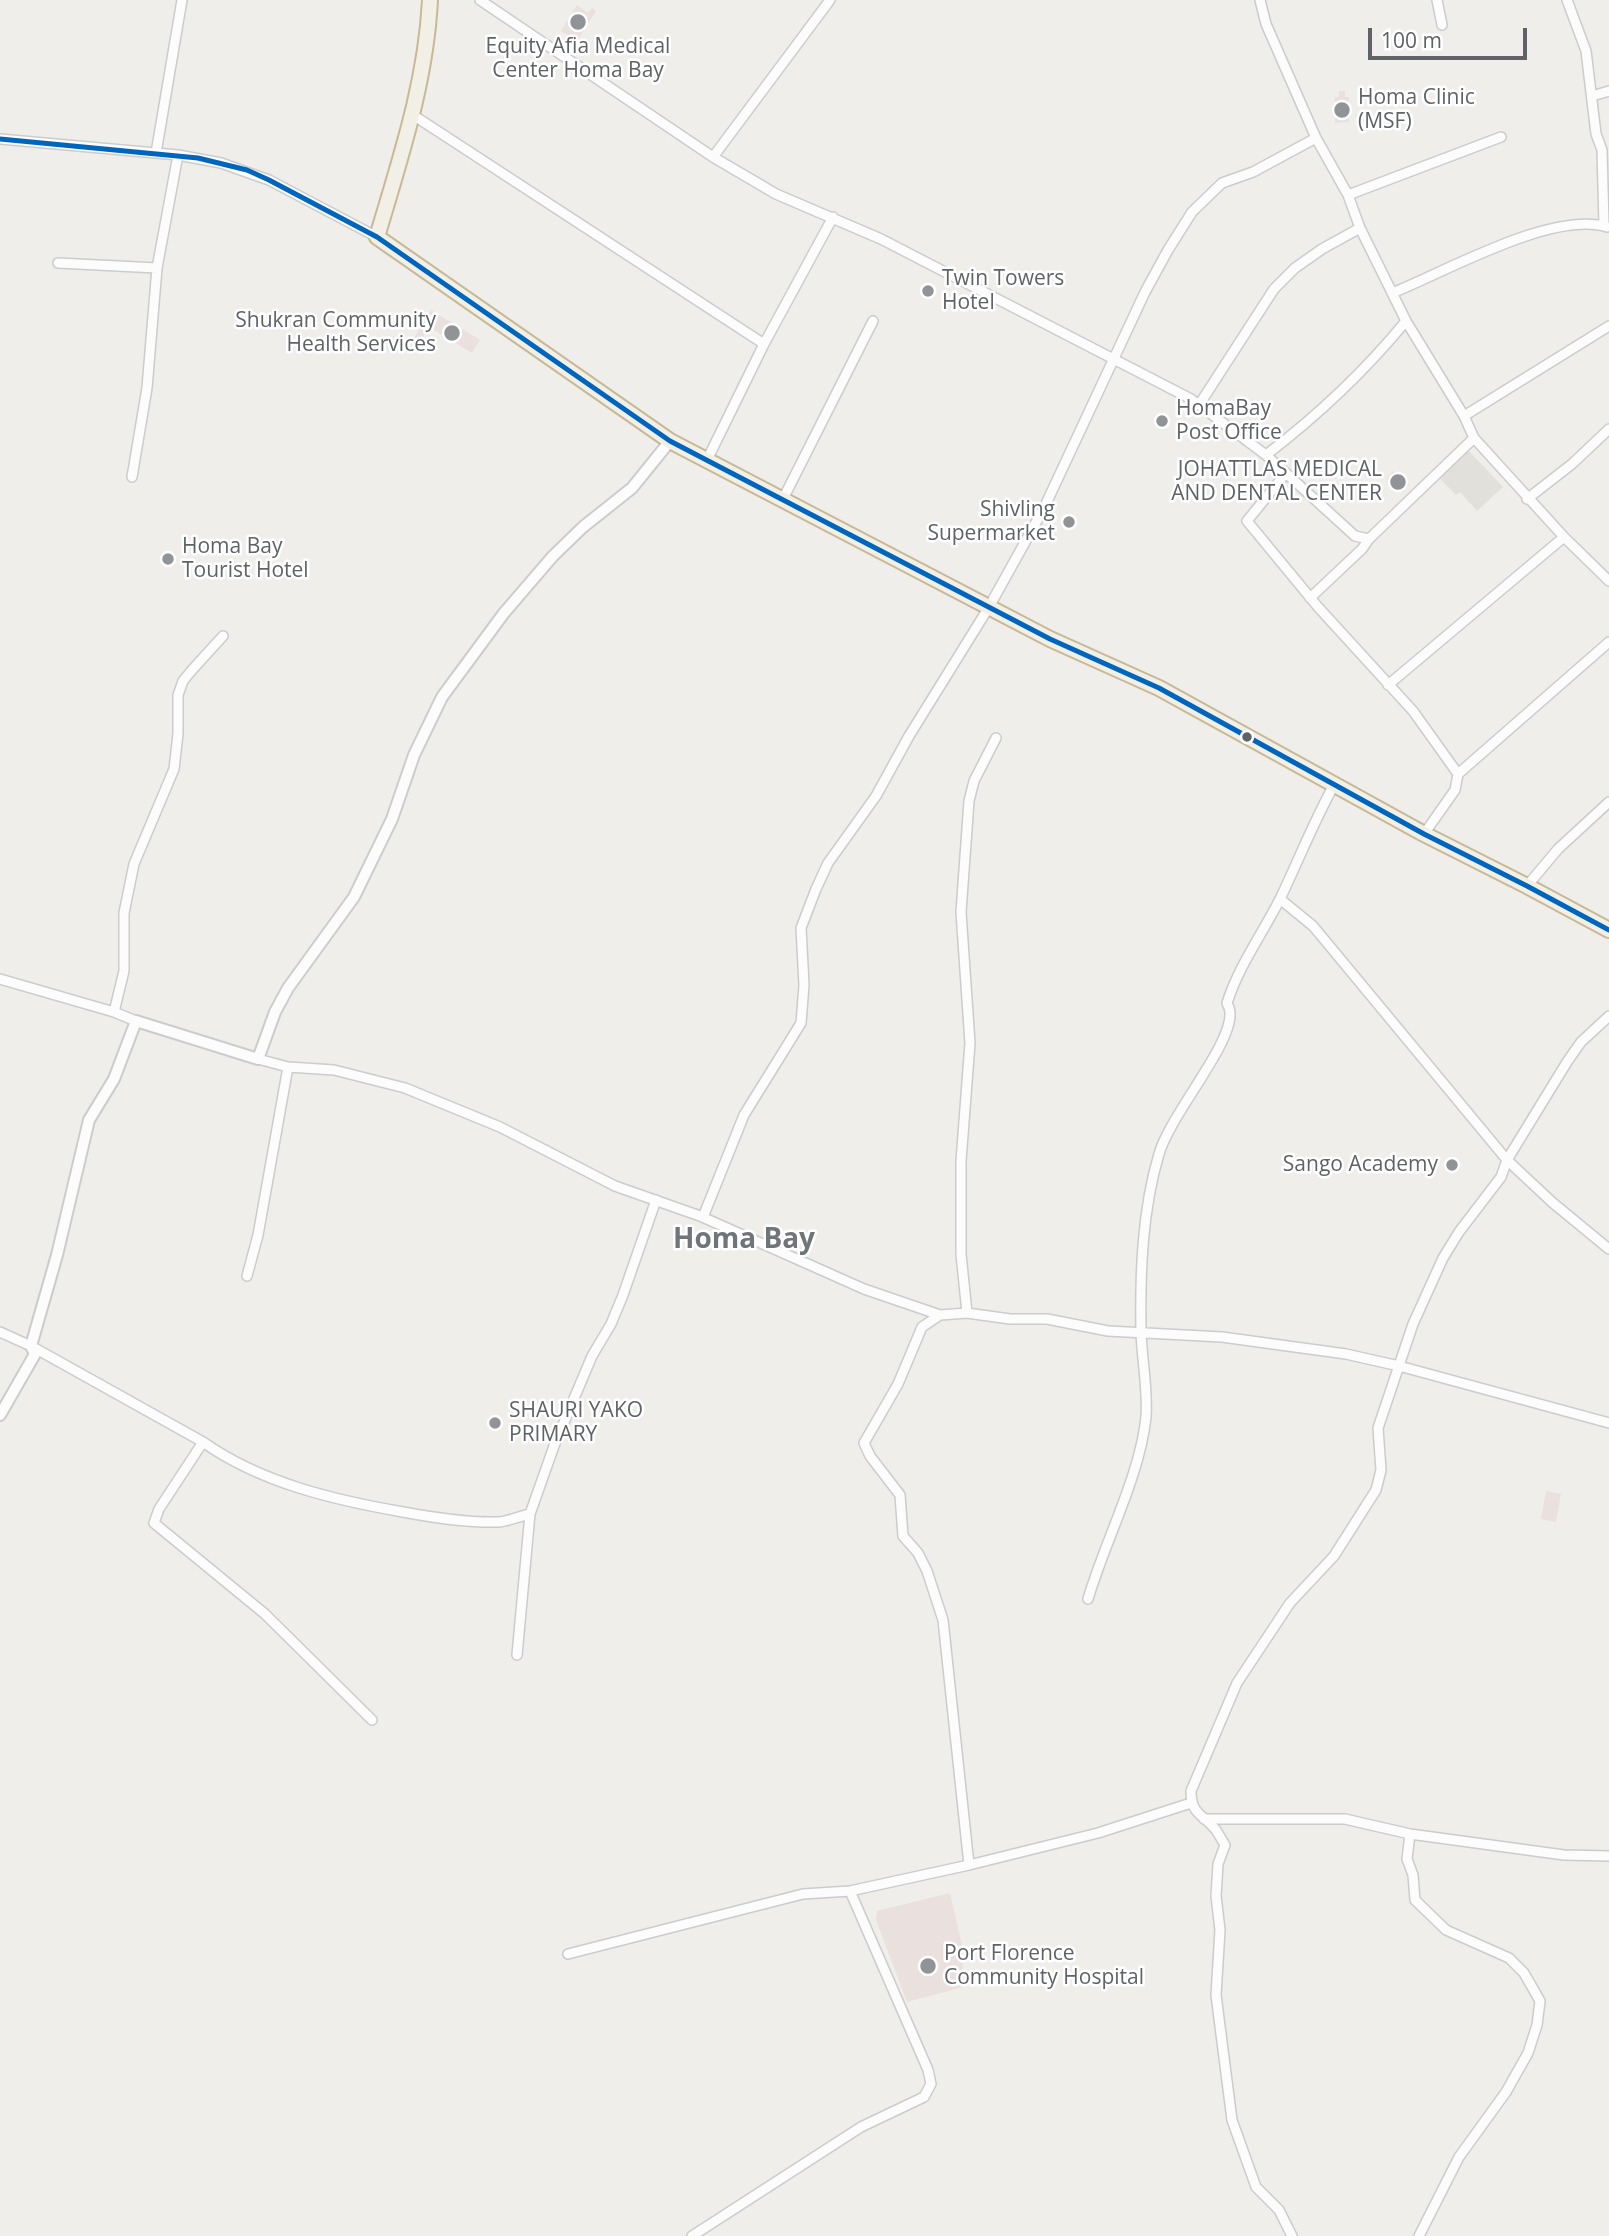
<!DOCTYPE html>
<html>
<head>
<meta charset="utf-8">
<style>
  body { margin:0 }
  #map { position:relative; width:1609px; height:2236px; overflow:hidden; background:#efeeea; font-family:"Open Sans",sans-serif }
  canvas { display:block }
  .scale { position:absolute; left:1368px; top:28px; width:159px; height:32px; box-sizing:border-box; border:4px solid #5f6368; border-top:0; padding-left:9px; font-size:21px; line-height:24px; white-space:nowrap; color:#5f6368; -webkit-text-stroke:5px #fff; paint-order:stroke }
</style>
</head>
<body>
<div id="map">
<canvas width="1609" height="2236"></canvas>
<div class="scale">100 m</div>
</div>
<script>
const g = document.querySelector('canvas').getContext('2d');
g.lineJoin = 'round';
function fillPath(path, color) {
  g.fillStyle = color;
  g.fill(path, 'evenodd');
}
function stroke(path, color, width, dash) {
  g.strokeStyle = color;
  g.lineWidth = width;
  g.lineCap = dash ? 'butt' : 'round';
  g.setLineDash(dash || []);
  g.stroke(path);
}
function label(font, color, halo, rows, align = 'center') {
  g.font = font + ' "Open Sans",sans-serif';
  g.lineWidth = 5;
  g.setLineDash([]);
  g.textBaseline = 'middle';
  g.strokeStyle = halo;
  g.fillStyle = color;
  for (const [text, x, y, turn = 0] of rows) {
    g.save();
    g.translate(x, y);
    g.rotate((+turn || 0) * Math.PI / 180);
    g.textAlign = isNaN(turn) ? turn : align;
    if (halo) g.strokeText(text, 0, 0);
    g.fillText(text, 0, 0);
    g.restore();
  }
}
fillPath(new Path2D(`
  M1467,449L1503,487L1477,511L1460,492L1456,495L1438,477Z`), '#e2e0da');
fillPath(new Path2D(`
  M577,5L588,13L592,8L596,11L577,41L561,31Z
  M1339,91H1345V97H1349V122L1335,123V97H1339Z
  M431,310L480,340L472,353L429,327L420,342L414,338Z
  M1393,471L1409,485L1402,493L1386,479Z
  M1546,1491L1561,1494L1556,1522L1541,1519Z
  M950,1893L962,1945L963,1987L907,2002L876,1920L877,1911Z`), '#eae0de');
const minor = new Path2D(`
  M480,0L713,157L776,194L881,239L1191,399L1266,455L1355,536L1369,539L1474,438
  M1260,0L1266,24L1316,138L1348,195L1360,228L1406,321L1464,416L1474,438L1564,537L1609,581
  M1437,0L1442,25
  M1567,0L1586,51L1596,134L1602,150L1604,225
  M1592,96L1609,91
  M413,115L764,344
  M0,139L178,155L221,163L269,180L377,237
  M156,153L182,0
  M713,157L830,0
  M1348,195L1501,137
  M58,263L157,268
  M1392,293C1445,272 1553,210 1607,227
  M1199,405L1274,289L1295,268L1322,249L1360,228
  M1464,416L1609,326
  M1266,455C1317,416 1365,371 1406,321
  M707,460L764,344L833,217
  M1286,473L1247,521L1318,607L1413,711L1458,774L1455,790L1424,834
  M132,477L147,388L157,268L178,155
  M783,499L873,321
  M1527,499L1572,464L1609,429
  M1310,598L1362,549L1369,539
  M1388,685L1564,537
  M1458,774L1609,642
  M1527,886L1558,849L1609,802
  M1280,899L1313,926L1507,1160L1553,1203L1609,1249
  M0,979L114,1012L136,1021
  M114,1012L124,971V913L134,864L174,769L178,734V695L183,681L192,670L223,636
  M258,1059L288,1067L334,1070L405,1088L500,1127L615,1186L700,1216L864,1289L940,1315L967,1313L1010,1319H1047L1108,1331L1222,1337L1346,1354L1399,1366L1609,1423
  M700,1216L703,1217L744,1115L801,1023L804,985L801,928L816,889L828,863L876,796L909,736L989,607L1044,508L1145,292L1168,250L1192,212L1222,183L1253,172L1316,138
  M247,1276L258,1235L288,1067
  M967,1313L961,1254V1161L970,1043L961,912L969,801L974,781L996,738
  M940,1315L922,1327L898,1384L864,1443L870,1456L900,1495L903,1536L918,1553L927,1571L943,1620L969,1865
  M0,1332L31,1346L203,1442C261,1483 334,1500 403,1512C435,1518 467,1523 499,1522C509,1521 520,1516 530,1514
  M203,1442L159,1509L154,1523L265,1614L372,1720
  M1088,1599C1105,1541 1140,1476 1146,1417C1148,1389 1142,1361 1141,1332C1140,1273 1142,1211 1159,1154C1170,1115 1232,1045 1230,1013C1230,1011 1228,1005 1227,1003C1239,965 1263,933 1281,897C1299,859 1314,821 1334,785
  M517,1655L530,1514L554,1446L592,1356L611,1324L623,1295L656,1200
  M1204,1819H1345L1410,1834L1564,1855L1609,1856
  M1410,1834L1407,1859L1413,1875L1415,1900L1446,1930L1509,1958L1524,1973L1540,2001L1537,2025L1528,2053L1506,2092L1459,2157L1419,2236
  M568,1954L803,1894L850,1891L969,1865L1098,1833L1191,1803
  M692,2236L861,2127L924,2097L931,2084L928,2070L850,1891
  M1292,2236L1279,2210L1256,2187L1232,2120L1216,1995L1220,1930L1216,1896L1218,1864L1225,1845C1222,1840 1219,1835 1216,1830C1203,1814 1191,1815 1191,1791L1237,1683L1290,1603L1334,1556L1376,1490L1381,1470L1378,1428L1413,1324L1443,1258L1459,1232L1501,1177L1507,1160L1567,1062L1581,1042L1609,1016`);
const tertiary = new Path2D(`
  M0,1415L35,1354L31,1346L57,1255L89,1120L114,1079L136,1021L258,1059L275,1012L288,988L354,897L392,819L414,755L442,697L504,613L553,556L583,527L632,488L670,441`);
const trunk = new Path2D(`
  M430,0C426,82 400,159 377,237L670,441L1050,639L1159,688L1424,834L1527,886L1609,930`);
stroke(minor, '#cbcccc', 12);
stroke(tertiary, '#cbcccc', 14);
stroke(trunk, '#c8b996', 18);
stroke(minor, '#fdfcfc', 9);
stroke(tertiary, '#fdfcfc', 10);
stroke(trunk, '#f2f0e6', 14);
stroke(new Path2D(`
  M0,139L198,158L247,170L269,180L377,237L670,441L1050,639L1159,688L1424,834L1527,886L1609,930`), '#0065bd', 5);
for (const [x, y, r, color] of [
  [578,22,9,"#919496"],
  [1342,110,9,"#919496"],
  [928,291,7,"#919496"],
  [452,333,9,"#919496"],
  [1162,421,7,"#919496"],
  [1398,482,9,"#919496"],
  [1069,522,7,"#919496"],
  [168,559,7,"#919496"],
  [1247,737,6,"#5f6368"],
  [1452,1165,7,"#919496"],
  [495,1423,7,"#919496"],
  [928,1966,9,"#919496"]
]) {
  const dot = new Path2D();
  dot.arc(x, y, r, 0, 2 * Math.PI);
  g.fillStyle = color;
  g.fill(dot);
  stroke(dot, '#fff', 2.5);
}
label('21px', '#5f6368', '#fff', [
  ["Equity Afia Medical",578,47,"center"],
  ["Center Homa Bay",578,71,"center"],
  ["Homa Clinic",1358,98],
  ["(MSF)",1358,122],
  ["Twin Towers",942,279],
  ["Hotel",942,303],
  ["Shukran Community",436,321,"right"],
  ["Health Services",436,345,"right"],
  ["HomaBay",1176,409],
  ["Post Office",1176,433],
  ["JOHATTLAS MEDICAL",1382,470,"right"],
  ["AND DENTAL CENTER",1382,494,"right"],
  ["Shivling",1055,510,"right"],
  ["Supermarket",1055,534,"right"],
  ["Homa Bay",182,547],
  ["Tourist Hotel",182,571],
  ["Sango Academy",1438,1165,"right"],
  ["SHAURI YAKO",509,1411],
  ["PRIMARY",509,1435],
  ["Port Florence",944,1954],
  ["Community Hospital",944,1978]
], 'left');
label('bold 28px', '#70757a', '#fff', [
  ["Homa Bay",744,1240]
]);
</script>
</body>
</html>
